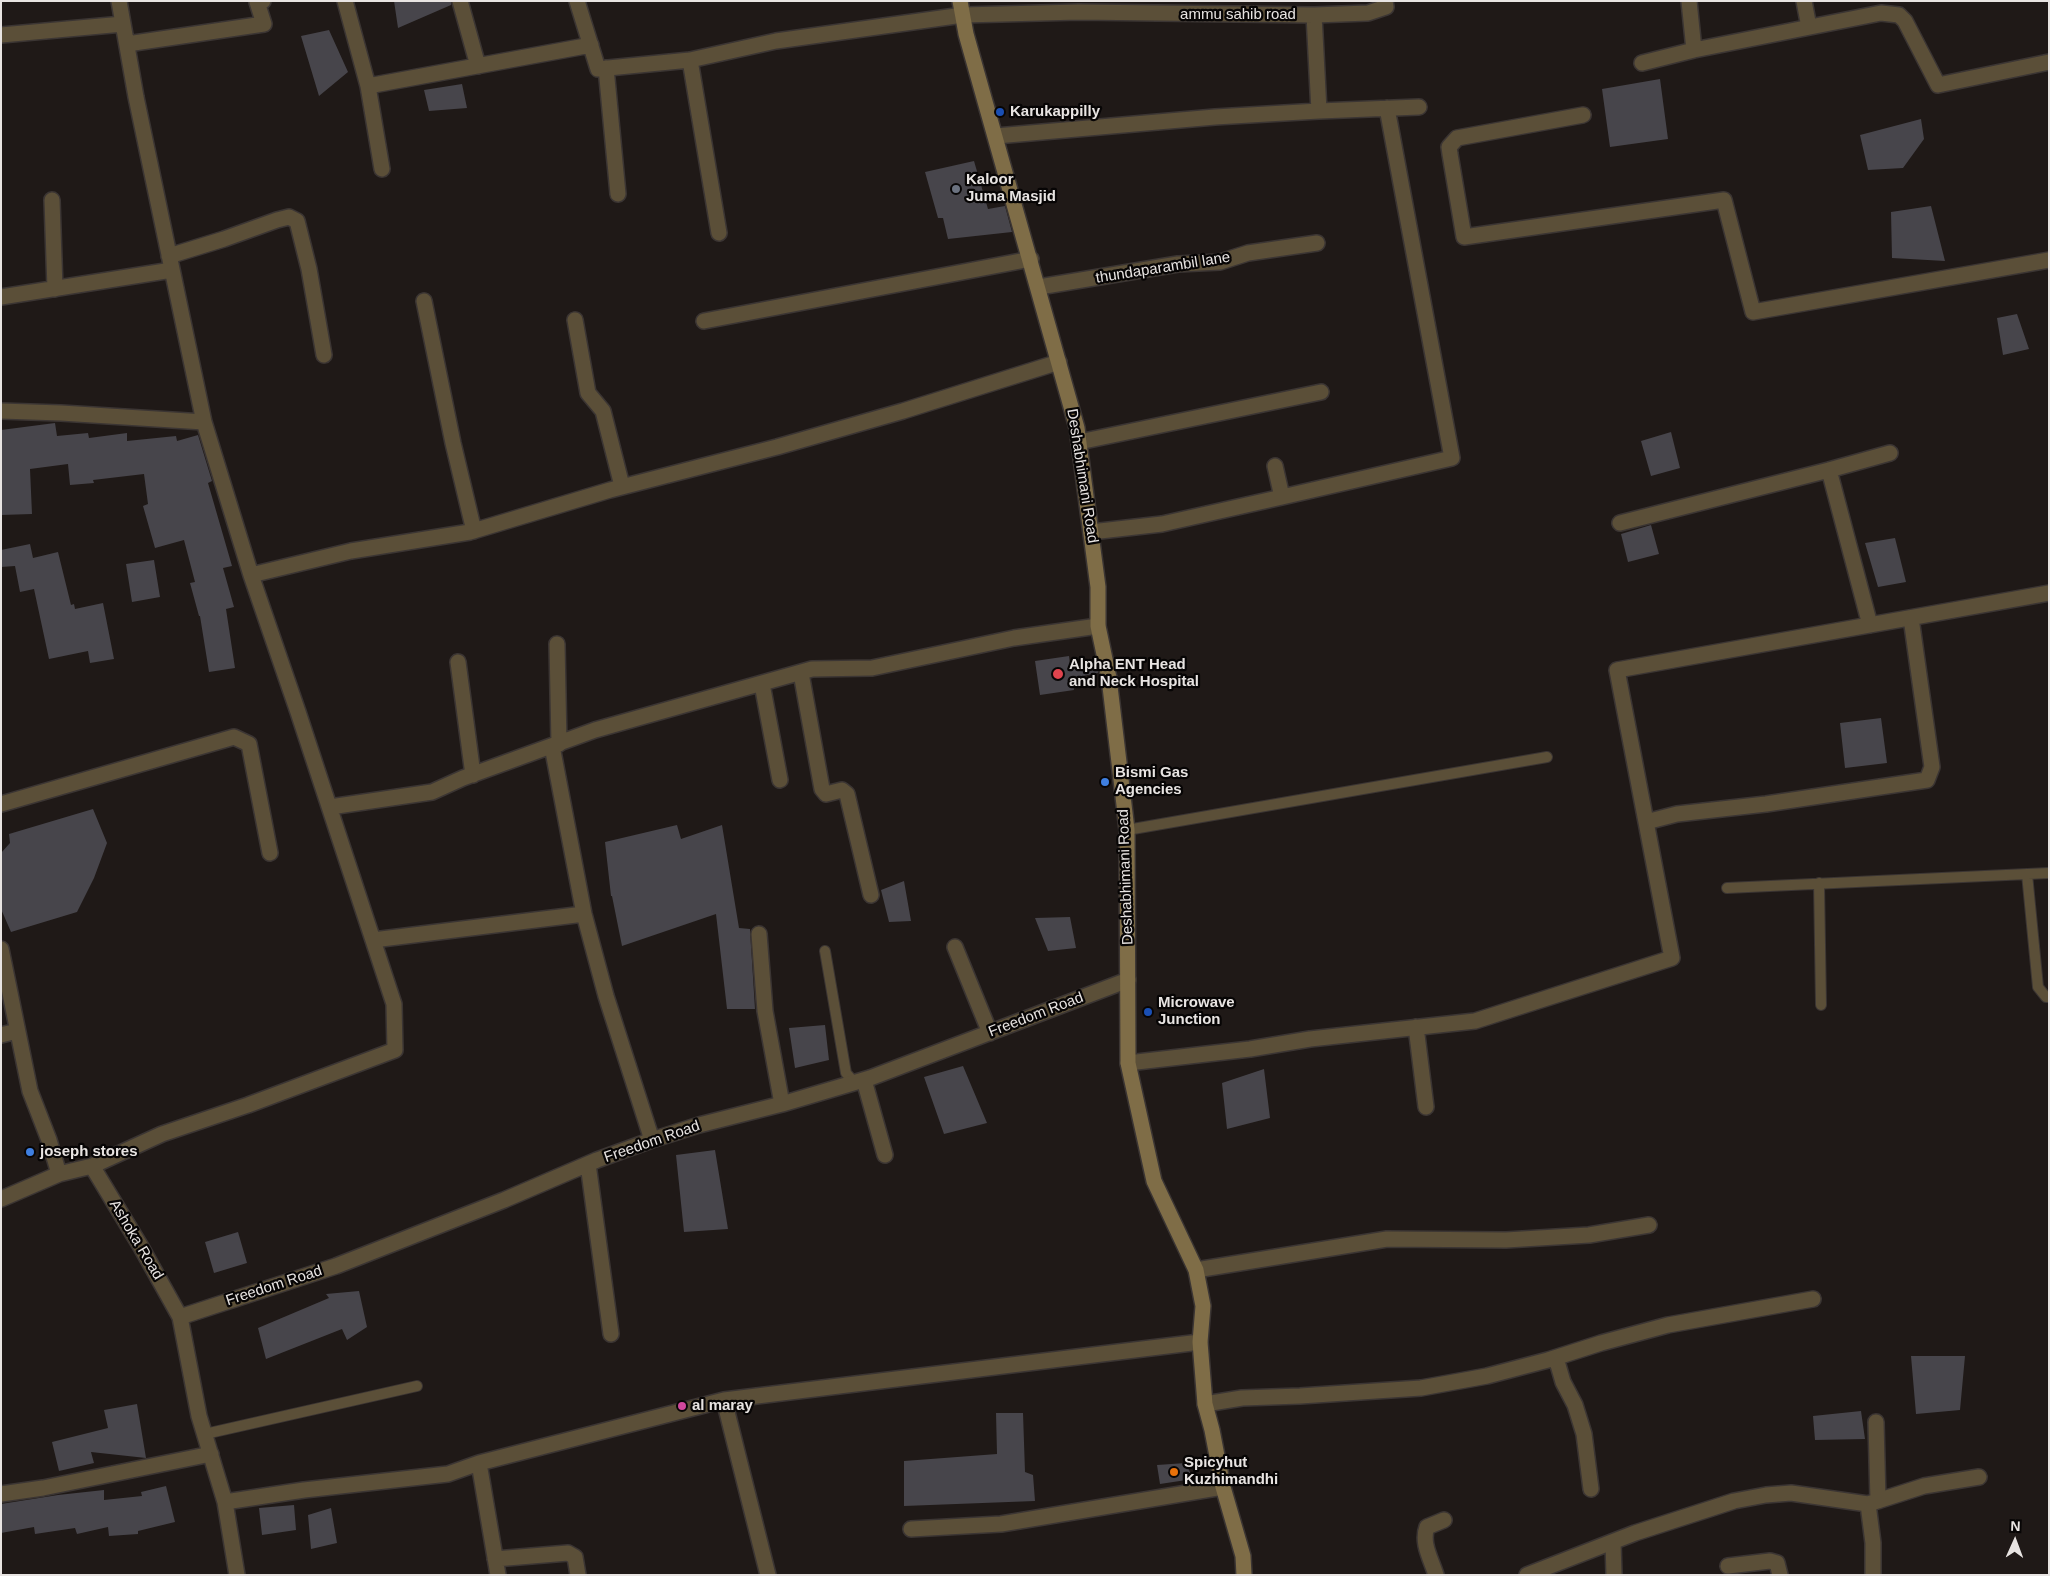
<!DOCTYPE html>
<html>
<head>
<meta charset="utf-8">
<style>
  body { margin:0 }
  #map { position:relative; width:2050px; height:1576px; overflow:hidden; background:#1f1917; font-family:Arial,sans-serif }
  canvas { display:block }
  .frame { position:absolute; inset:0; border:2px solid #e8e4e2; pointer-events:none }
  .north { position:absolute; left:1990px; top:1516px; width:50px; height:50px; -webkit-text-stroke:4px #070505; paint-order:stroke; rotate:2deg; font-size:14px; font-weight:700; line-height:20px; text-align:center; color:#e8e4e2 }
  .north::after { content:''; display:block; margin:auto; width:18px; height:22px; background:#e8e4e2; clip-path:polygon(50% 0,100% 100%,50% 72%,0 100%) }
</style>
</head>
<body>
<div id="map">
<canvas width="2050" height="1576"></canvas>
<div class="frame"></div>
<div class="north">N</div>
</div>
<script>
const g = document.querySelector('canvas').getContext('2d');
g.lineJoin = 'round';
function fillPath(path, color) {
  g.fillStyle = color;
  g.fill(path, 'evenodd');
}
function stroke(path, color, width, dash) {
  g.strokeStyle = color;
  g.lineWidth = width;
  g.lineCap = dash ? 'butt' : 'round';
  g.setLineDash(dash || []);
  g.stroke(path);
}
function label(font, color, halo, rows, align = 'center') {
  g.font = font + ' Arial,sans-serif';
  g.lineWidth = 4.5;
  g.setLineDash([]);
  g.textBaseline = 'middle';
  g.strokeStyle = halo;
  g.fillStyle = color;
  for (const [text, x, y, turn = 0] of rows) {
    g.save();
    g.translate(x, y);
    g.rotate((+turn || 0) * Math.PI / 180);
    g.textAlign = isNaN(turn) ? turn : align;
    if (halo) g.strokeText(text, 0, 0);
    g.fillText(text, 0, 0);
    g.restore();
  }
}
fillPath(new Path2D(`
  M394,1H451V5L398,28Z
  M329,30L348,72L319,96L301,36Z
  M1660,79L1668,139L1610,147L1602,89Z
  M462,84L467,108L429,111L424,90Z
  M1921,119L1924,139L1903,168L1868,170L1860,135Z
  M974,161L988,209L1005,206L1012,232L948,239L943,218H938L925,172Z
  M1931,206L1945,261L1892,258L1891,212Z
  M2017,314L2029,349L2003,355L1997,318Z
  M55,423L57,436L88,433L89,438L127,433V441L176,436L177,441L198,435L212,481L208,483L232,566L223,568L234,607L226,609L235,668L209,672L200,616H199L190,583L195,582L184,540L155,548L143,506L148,504L144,474L93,480L94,483L70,485L68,464L30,469L32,514L1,515V430Z
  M1671,432L1680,468L1651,476L1641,441Z
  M1651,525L1659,554L1628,562L1621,534Z
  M1895,538L1906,582L1878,587L1865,543Z
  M30,544L33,558L58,552L71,605L74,604L75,609L103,603L114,659L90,663L88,651L49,659L34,589L20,592L15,566L1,567V550Z
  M154,560L160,597L132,602L126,564Z
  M1069,656L1070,664L1096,660L1098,673L1072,678L1074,690L1040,695L1035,661Z
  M1881,718L1887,763L1845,768L1840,723Z
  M93,809L107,843L94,878L77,912L11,932L1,909V853L10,843L9,834Z
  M677,825L681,839L722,825L739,928L750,929L755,1009H727L716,914L622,946L612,896H611L605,842Z
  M904,881L911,921L889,922L881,890Z
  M1070,917L1076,948L1048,951L1035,918Z
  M825,1025L829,1060L795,1068L789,1028Z
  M963,1066L987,1123L944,1134L924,1077Z
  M1264,1069L1270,1118L1227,1129L1222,1083Z
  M715,1150L728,1229L684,1232L676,1155Z
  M238,1232L247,1263L214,1273L205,1242Z
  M359,1291L367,1327L347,1340L342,1329L266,1359L258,1328L329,1298L326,1294Z
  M1911,1356H1965L1960,1410L1916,1414Z
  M137,1404L146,1458L91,1452L94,1463L59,1471L52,1442L108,1428L104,1410Z
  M1861,1411L1865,1439L1815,1440L1813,1416Z
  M996,1413H1023L1025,1472L1033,1475L1035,1501L904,1506V1461L997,1454Z
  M1186,1463L1193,1479L1160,1484L1157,1465Z
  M166,1486L175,1522L138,1531V1534L109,1536L108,1527L77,1534L75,1528L35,1534L34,1527L1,1533V1504L58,1495L104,1490V1500L142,1496L141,1492Z
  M294,1505L296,1530L262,1535L259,1508Z
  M331,1508L337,1543L311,1549L308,1515Z`), '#47454b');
const lane = new Path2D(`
  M1127,830L1547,757
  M2027,874L2038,987L2046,997H2049
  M1819,883L1821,1005
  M1727,888L2049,873
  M825,951L846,1073L855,1083
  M205,1434L417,1386`);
const street = new Path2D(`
  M119,1L136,97L204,422
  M345,1L368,86L591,45
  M460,1L478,66
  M577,1L598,69L690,60L776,41L963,15L1079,12L1314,15L1368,13L1386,7L1385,1
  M1689,1L1694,50L1881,13L1899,15L1905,21L1938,85L2049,62
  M1804,1L1809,27
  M1314,15L1319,111L1419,107
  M1,35L123,24
  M127,44L264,24L257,2L263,1
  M690,60L719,233
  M1642,63L1694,50
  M606,68L618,194
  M368,86L382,169
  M1583,115L1457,138L1449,147L1450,154L1464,237L1724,200L1753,312L2049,260
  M996,136L1215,117L1319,111
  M52,200L55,289
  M169,256L224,239L277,220L289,217L297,221L309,269L324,355
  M1039,287L1178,264L1220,262L1248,253L1317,243
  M1,297L172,270
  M424,301L453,443L474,531
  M575,320L588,393L603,411L622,486
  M704,321L1031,259
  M1,411L61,413L204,422L251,575L298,712L394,1004L395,1050L248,1105L162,1134L92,1166
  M1079,442L1321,392
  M1275,466L1282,497L1452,458L1387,108
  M1829,470L1890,453
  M1620,523L1829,470L1870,625
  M1091,532L1162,524L1282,497
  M251,575L351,551L470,532L610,490L777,447L903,411L1059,362
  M557,644L559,744
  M458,662L473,775
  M801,673L822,789L826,794L842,790L847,794L871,895
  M762,684L780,780
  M552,746L584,914L606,996L652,1140
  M1,804L234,737L249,744L270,853
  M330,807L432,792L463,778L595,730L812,669L872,668L1014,638L1098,626
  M1646,822L1677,814L1766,804L1927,780L1932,767L1911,618
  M759,934L765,1011L782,1104
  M373,940L584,914
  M955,947L990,1033
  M1,949L30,1091L49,1140L59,1174L92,1166L141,1247L180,1317L199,1416L225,1502L237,1575
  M1416,1027L1426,1107
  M1,1035L17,1031
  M1128,1063L1250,1049L1310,1039L1475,1021L1672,958L1617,670L2049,593
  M864,1080L885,1155
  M588,1164L611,1334
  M1,1199L59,1174
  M1196,1270L1387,1239L1506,1240L1589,1235L1649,1225
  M180,1317L336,1266L504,1200L597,1160L652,1140L699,1125L782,1104L870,1078L1128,980
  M1556,1358L1563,1382L1575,1405L1584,1434L1591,1489
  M724,1400L768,1575
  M1205,1404L1242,1398L1300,1396L1421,1388L1487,1376L1548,1360L1601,1343L1668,1325L1813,1299
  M1876,1422L1878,1501
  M1,1494L43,1488L211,1454
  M225,1502L304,1490L448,1474L479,1463
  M1868,1504L1873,1543V1575
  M911,1529L1001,1524L1223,1487
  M1613,1542L1614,1575
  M495,1559L568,1553L575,1557L578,1575
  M1728,1566L1770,1561L1777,1563L1780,1575
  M498,1575L479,1463L724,1400L1200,1342
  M1436,1575C1431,1559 1421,1543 1427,1527L1444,1520
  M1527,1575L1635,1533L1734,1501L1766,1495L1791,1493L1868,1504L1924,1486L1979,1477`);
const secondary = new Path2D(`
  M960,1L966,34L1077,428L1098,587V626L1109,678L1127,830L1128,1063L1154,1181L1196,1270L1203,1306L1200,1342L1205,1404L1212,1430L1223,1487L1243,1556L1244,1575`);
stroke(lane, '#3b3533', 12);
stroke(street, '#3b3533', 18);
stroke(secondary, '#3b3533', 18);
stroke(lane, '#5b4f38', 10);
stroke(street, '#5b4f38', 15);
stroke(secondary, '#7f6d47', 15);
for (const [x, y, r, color] of [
  [1000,112,5,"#1a4fb4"],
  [956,189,5,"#6b7280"],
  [1058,674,6,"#e0444e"],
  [1105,782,5,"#3f7fe0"],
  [1148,1012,5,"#1a4fb4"],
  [30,1152,5,"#3f7fe0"],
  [682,1406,5,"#d1479c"],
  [1174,1472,5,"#e8710a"]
]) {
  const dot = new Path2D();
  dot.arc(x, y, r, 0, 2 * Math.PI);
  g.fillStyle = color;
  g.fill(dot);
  stroke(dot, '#070505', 2);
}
label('15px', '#e8e4e2', '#070505', [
  ["ammu sahib road",1238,15],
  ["thundaparambil lane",1163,268,-9],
  ["Deshabhimani Road",1082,476,81],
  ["Deshabhimani Road",1126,877,-92],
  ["Freedom Road",1036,1015,-21],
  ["Freedom Road",652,1142,-19],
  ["Ashoka Road",136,1240,59],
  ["Freedom Road",274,1286,-18]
]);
label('bold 15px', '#e8e4e2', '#070505', [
  ["Karukappilly",1010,112],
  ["Kaloor",966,180],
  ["Juma Masjid",966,197],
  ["Alpha ENT Head",1069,665],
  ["and Neck Hospital",1069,682],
  ["Bismi Gas",1115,773],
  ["Agencies",1115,790],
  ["Microwave",1158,1003],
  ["Junction",1158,1020],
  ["joseph stores",40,1152],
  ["al maray",692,1406],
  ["Spicyhut",1184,1463],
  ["Kuzhimandhi",1184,1480]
], 'left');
</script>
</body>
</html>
